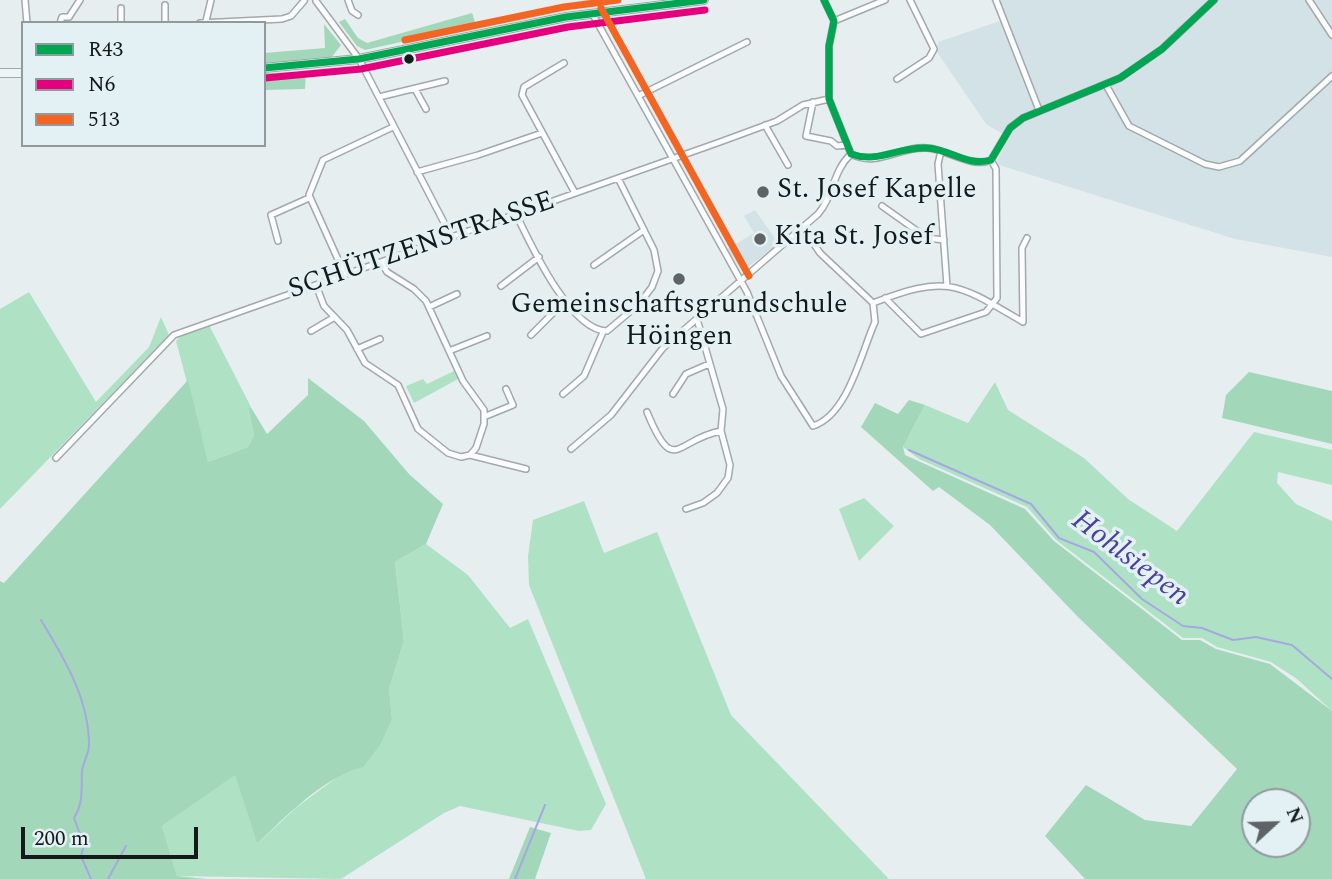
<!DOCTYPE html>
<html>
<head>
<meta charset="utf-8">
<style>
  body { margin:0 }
  #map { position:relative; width:1332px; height:879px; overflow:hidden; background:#e7eef0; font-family:Spectral,serif }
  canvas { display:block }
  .legend { position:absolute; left:21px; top:21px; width:245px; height:126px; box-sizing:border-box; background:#e3f0f4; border:2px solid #909a9d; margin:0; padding:9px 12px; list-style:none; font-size:21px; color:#14191a }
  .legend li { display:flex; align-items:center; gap:14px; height:35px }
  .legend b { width:35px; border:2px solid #909a9d }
  .north { position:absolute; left:1241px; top:788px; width:70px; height:70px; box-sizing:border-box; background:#e3f0f4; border:2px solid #909a9d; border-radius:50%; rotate:68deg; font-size:19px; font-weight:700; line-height:28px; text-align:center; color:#14191a }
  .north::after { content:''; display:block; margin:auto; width:24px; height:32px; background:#5e6465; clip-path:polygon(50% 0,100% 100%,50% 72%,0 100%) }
  .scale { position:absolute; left:21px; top:827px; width:177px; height:32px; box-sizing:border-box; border:4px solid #14191a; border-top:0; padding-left:9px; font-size:21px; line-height:24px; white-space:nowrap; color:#14191a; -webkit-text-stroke:5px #e3f0f4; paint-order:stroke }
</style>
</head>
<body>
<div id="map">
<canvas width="1332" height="879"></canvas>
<ul class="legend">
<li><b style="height:9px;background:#00a651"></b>R43</li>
<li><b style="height:9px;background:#e5007d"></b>N6</li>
<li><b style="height:9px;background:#f26522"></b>513</li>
</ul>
<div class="north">N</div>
<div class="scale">200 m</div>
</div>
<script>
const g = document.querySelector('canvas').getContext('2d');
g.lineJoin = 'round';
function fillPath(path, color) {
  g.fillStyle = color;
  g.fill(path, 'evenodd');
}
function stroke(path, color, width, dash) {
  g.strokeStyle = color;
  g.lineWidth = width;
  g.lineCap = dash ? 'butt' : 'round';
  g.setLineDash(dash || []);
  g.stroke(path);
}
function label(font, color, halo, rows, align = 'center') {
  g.font = font + ' Spectral,serif';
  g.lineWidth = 7;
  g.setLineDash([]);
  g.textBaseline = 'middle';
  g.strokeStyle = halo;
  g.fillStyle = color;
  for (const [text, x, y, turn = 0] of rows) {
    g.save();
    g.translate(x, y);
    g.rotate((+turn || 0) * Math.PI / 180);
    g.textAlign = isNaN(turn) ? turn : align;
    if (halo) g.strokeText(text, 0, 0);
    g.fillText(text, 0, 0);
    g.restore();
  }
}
fillPath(new Path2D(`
  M991,0H1332V257L1235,239L996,164L1008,137L986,124L937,52L938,42L1000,21Z
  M755,210L779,244L742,271L727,249L754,233L744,216Z`), '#d3e2e6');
fillPath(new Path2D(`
  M29,292L96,402L149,347L161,317L169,335L0,509V309Z
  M209,325L252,409H248L254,435L248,447L208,462L176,341L182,335Z
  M454,371L458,379L414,403L406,386L423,379L427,384Z
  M995,382L1008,410L1084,458L1128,499L1177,531L1254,432L1332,450V485L1278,472L1277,483L1296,504L1332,521V711L1297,679L1271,662L1217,647L1202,638H1183L1056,540L1027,507L919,459L903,447L925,405L968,423Z
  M864,498L894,526L859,561L839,509Z
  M584,501L604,553L657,532L731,715L889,879H646L529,585L528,556L533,520Z
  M426,544L468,575L510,628L528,619L606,804L591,830L579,831L460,806L444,813L341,879L177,876L162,826L235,774L257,844L297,807L344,772L392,719L389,689L404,641L395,562Z`), '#afe2c5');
fillPath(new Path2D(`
  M472,13L476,25L365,50L357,46L339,22L345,19L358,38L367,43Z
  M324,24L341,45L331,58L264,65V53L325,48Z
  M306,72L305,89L264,90V73Z
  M1249,372L1332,391V444L1222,418L1226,395Z
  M308,378L364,421L409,474L443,504L426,544L395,562L404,641L389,689L392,719L380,745L363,767C325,776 285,817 257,844L235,775L162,826L177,876L207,879H0V581L4,583L188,380L208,462L248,447L254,435L248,408L252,409L267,434L308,395Z
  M909,400L925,405L903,447L905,455L1025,509L1054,541L1182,640H1200L1216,649L1270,664L1332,711V879H1085L1045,836L1086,785L1145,820L1191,826L1237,769L1078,617L990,525L939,487L933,491L861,427L875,403L898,414ZM1255,802H1297V844H1255Z
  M530,827L551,833L535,879H509Z`), '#a3d7ba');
stroke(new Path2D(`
  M909,450L1031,504L1059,538L1094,552L1142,599L1183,626L1202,628L1233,640L1256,637L1292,645L1332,679
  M41,620C64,658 89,699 89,745C89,754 83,762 82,771C81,788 84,802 74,818L84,845L81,856L91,879
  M108,879L126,846
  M515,879L545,805`), '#a6a8e1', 2);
const minor = new Path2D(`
  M25,0L27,23
  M348,0L352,11L358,15
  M824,0L834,21L829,46V99L851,154C878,168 899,146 927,148C947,149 972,169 991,160
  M996,0L1039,110
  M1309,0L1332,35
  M316,1L359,59L451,236
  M165,5V23
  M121,8V23
  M592,13L747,292L781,376L813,426C848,415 861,353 875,322L873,303L820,253L803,228
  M69,17L80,0
  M206,21L211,0
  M834,21L885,0
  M60,23L62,17H69
  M200,23L282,19L291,16L304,1
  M564,63L524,87L522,95L575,193
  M897,79L929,58L934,49L910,0
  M1106,85L1129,126L1205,164L1219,167L1240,161L1332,76
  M415,89L426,109
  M638,96L747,42
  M379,97L445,81
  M813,102L806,136L831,141L837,146L847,145
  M765,125L788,165
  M941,151L938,164L947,286
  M991,160L1010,128L1023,118L1120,78L1162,49L1214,0
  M417,172L478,155L542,133
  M882,206L927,238L944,240
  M516,214C530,243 570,331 607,331L639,304L652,287L658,271L654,250L618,178
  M278,241L271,215L309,198
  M594,265L644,230
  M345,275L309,195L323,160L393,127
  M316,285L324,306L347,330L365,363L398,385L418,429L448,453L461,457L470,455L476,448L484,424V410L463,381L426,301L414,289L387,272L381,262
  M501,286L539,257
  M885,298L921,334L986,312L997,298L996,169L991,160
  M873,303C947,274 957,283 1023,322L1022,248L1027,238
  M429,307L457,294
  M311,331L333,318
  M531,335L565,301
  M357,349L380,339
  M449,351L487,336
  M563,394L584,376L603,332
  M673,394L686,374L709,364
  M647,412C674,478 676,439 721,431
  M486,416L513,405L506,389
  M571,449L611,415L663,348L818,214C834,196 832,172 851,154
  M470,455L526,469
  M56,458L174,335L720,142L777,121L803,105L829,99
  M686,509L703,503L717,493L728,478L730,465L721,431L723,409L697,319`);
const secondary = new Path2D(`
  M264,68L359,59L566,17L704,0
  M0,73H23`);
stroke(minor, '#a3a8aa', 8);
stroke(secondary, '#a3a8aa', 10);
stroke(minor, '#fbfcfd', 5);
stroke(secondary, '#eef3f7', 8);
stroke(new Path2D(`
  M824,0L834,21L829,46V99L851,154C878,164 899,146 927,148C949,149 968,167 991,160
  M264,68L359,59L566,17L704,0
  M991,160L1010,128L1023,118L1120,78L1162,49L1214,0`), '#00a651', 7);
stroke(new Path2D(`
  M265,78L361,69L568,27L705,10`), '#e5007d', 7);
stroke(new Path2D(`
  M601,8L749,276
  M405,40L564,7L618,0`), '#f26522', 7);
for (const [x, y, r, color] of [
  [409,59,6,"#14191a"],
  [763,192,7,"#5e6465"],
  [760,239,7,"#5e6465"],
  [679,279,7,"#5e6465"]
]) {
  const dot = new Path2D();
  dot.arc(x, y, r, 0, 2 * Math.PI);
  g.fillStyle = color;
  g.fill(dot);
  stroke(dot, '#e3f0f4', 2.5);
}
label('28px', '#14191a', '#e3f0f4', [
  ["St. Josef Kapelle",777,192],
  ["Kita St. Josef",774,239],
  ["Gemeinschaftsgrundschule",679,307,"center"],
  ["Höingen",679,339,"center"]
], 'left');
label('28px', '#14191a', '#e3f0f4', [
  ["SCHÜTZENSTRASSE",422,247,-19]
]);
label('italic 30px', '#4a40a0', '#e3f0f4', [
  ["Hohlsiepen",1129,560,37]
]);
</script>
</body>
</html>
